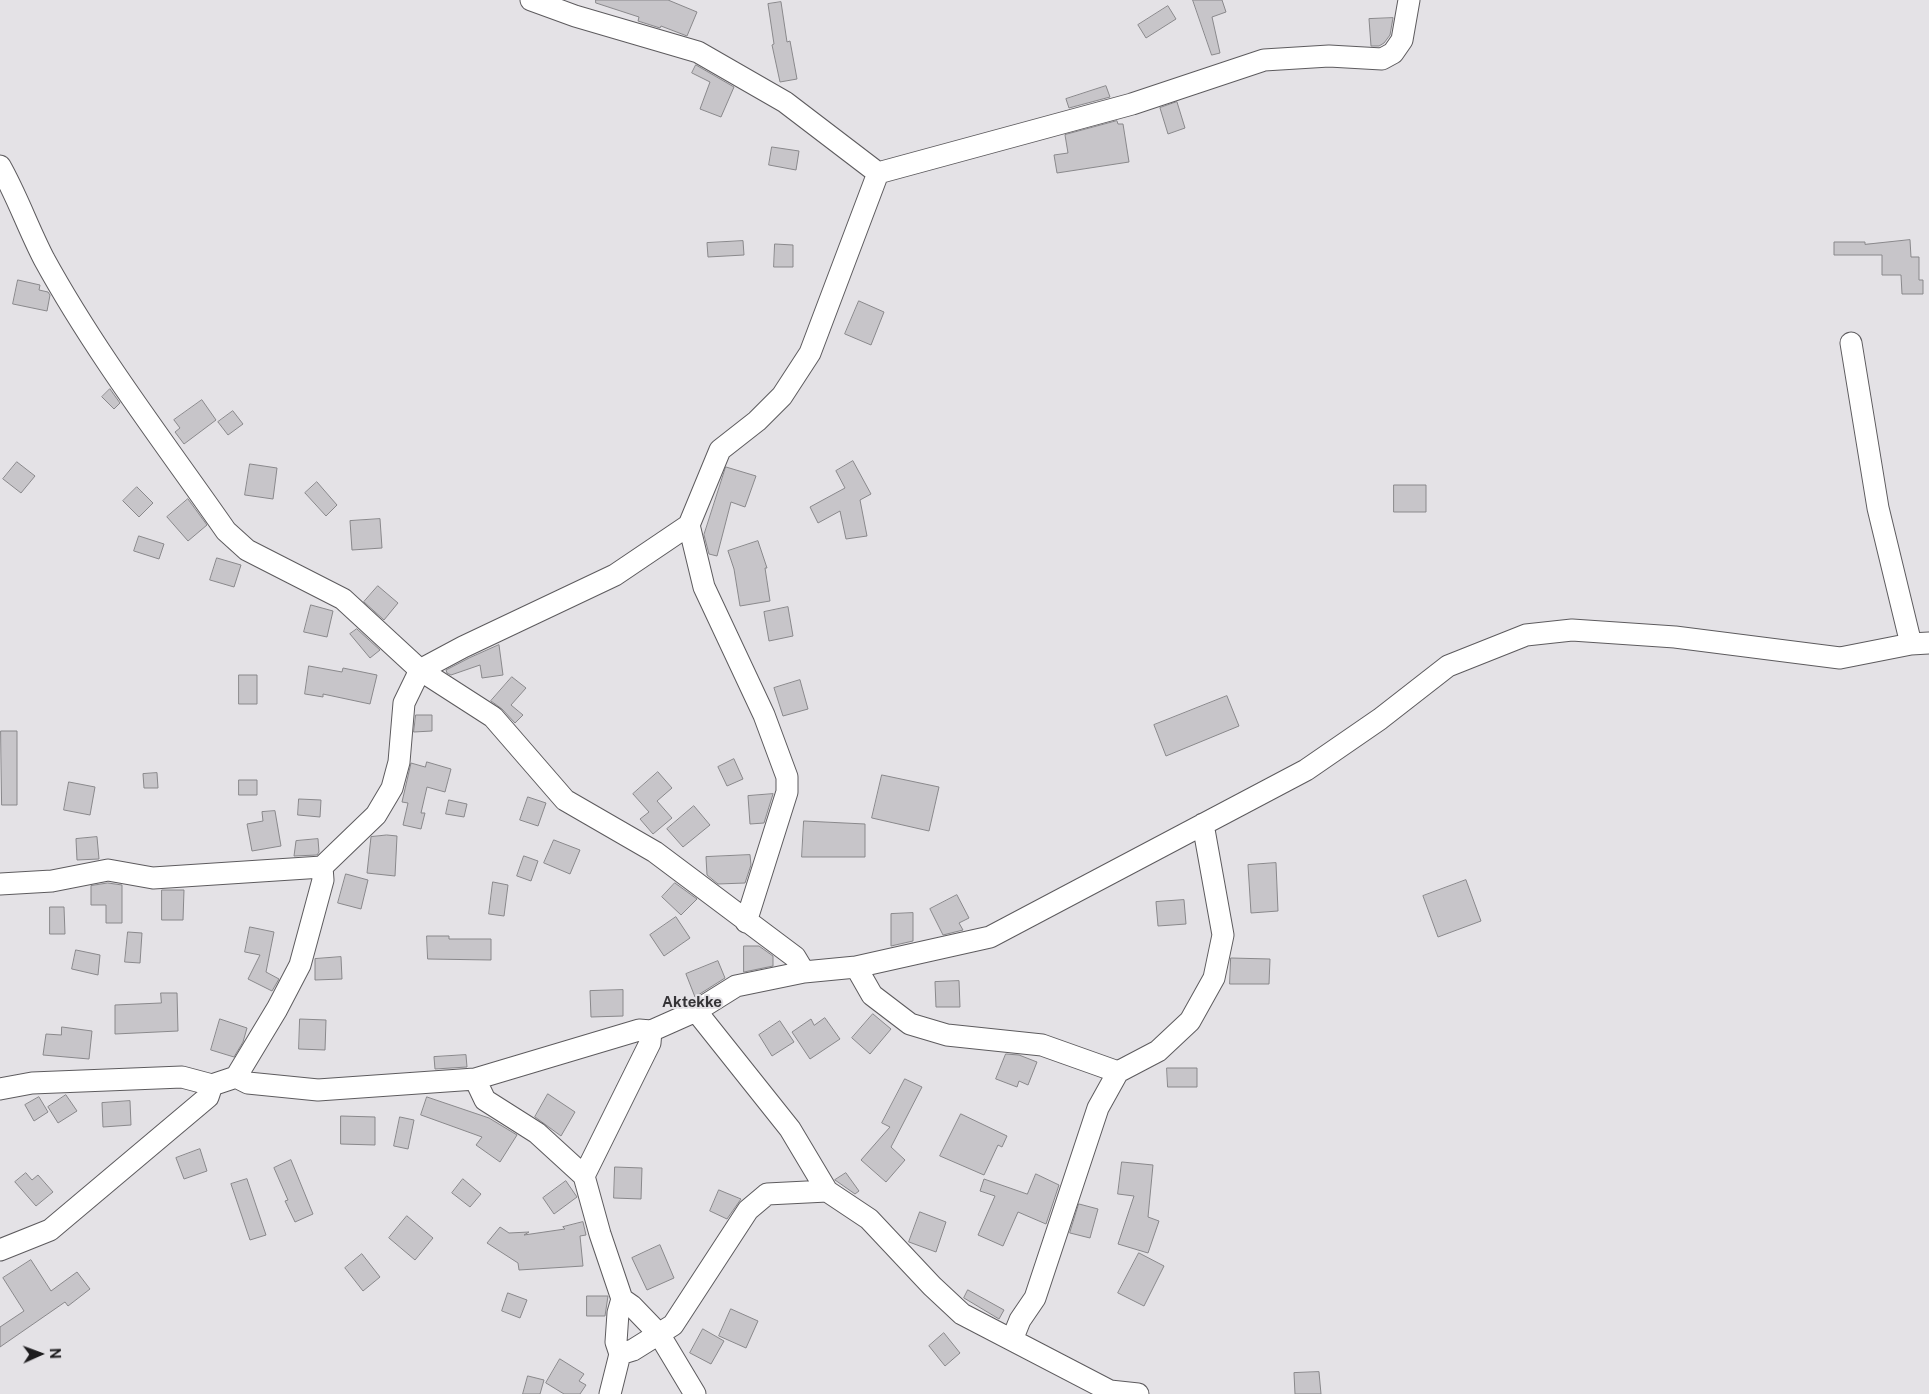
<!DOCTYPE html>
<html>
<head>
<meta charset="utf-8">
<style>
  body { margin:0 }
  #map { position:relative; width:1929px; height:1394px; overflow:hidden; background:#e4e2e6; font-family:"Public Sans",sans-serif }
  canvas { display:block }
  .north { position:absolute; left:15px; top:1329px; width:50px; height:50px; -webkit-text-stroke:4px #e4e2e6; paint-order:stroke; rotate:88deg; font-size:14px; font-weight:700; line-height:20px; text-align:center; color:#1d1c1e }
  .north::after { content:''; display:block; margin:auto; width:18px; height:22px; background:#1d1c1e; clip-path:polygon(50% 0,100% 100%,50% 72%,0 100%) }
</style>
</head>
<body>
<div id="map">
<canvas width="1929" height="1394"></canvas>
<div class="north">N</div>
</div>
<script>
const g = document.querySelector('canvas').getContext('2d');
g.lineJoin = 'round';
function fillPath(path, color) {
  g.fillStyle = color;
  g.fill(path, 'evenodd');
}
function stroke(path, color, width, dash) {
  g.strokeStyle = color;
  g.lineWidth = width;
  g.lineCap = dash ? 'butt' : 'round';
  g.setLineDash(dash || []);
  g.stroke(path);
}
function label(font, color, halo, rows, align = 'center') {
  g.font = font + ' "Public Sans",sans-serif';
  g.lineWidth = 4;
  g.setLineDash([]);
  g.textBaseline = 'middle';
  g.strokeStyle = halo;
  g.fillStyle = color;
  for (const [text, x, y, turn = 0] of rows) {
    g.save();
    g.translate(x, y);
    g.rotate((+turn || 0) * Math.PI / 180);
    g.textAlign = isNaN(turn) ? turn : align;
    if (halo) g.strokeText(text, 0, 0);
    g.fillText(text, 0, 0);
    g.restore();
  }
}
const building = new Path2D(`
  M596,0H668L697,12L687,36L661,26L660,28L638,21L639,17L596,3Z
  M1193,0H1222L1226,12L1212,17L1220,53L1212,55Z
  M781,2L787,42L790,41L797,79L780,82L772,45L774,44L768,4Z
  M1168,6L1176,19L1146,38L1138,25Z
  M1393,18L1390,35L1384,43L1379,46H1371L1369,19Z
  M696,65L734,87L721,117L700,109L710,82L692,73Z
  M1106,86L1110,97L1069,108L1066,99Z
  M1177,102L1185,128L1168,134L1160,108Z
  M1117,121L1118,124H1123L1129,162L1057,173L1054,155L1068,153L1065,135Z
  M772,147L799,151L796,170L769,165Z
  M1910,240L1911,257H1919V280H1923V294H1902L1901,275H1882V255H1834V242H1865V244Z
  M743,241L744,255L708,257L707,243Z
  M775,244L793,245V267H774Z
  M18,280L40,285L39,290L48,292L50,295L47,311L13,304Z
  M859,301L884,312L871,345L845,334Z
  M110,389L120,403L114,409L102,397Z
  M202,400L216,420L184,444L175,432L180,428L174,420Z
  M233,411L243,424L228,435L218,422Z
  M853,461L871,494L860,500L867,536L846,539L840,511L818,523L810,507L845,488L836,471Z
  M17,462L35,476L21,493L3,479Z
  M250,464L277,468L273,499L245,495Z
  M726,467L756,476L745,507L731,502L717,556L709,554L704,535Z
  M317,482L337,505L326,516L305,493Z
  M1394,485H1426V512H1394Z
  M137,487L153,503L139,517L123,501Z
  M188,499L207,525L188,541L167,517Z
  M380,519L382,548L352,550L350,521Z
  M139,536L164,544L159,559L134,551Z
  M758,541L767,568H765L770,601L740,606L734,569L728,551Z
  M217,558L241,565L234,587L210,580Z
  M378,586L398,603L384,620L364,602Z
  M311,605L333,611L327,637L304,632Z
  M788,607L793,636L769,641L764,612Z
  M357,629L380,650L370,658L350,634Z
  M499,645L503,675L482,678L480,665L451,675L447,673L446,670L469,658Z
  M309,666L342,672L343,668L377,675L370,704L323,694V697L305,694Z
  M239,675H257V704H239Z
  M512,677L526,688L511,705L523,715L515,723L502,709L491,701Z
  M800,680L808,709L783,716L774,688Z
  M1227,696L1239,726L1166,756L1154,725Z
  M416,715H432V731L414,732Z
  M1,731H17V805H2Z
  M734,759L743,779L727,786L718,767Z
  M427,762L451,769L445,792L427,787L421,813H425L421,829L403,825L408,803L402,802L411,763L425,767Z
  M658,772L672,788L657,801L672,818L653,834L640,819L649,812L633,794Z
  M157,773L158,788H144L143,774Z
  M882,775L939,787L929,831L872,818Z
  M239,780H257V795H239Z
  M69,782L95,787L90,815L64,810Z
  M773,794L764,823L750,824L748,796Z
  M528,797L546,803L538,826L520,820Z
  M299,799L321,800L320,817L298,815Z
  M449,800L467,804L464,817L446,814Z
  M694,806L710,825L683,847L667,829Z
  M275,811L281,846L252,851L247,824L263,821L262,812Z
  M804,821L865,824V857H802Z
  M387,835L397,836L395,876L367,873L371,837Z
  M97,837L99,859L77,860L76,839Z
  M318,839L319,852L317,855L294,856L296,841Z
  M554,840L580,850L570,874L544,863Z
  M750,855L751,865L745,883L718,884L707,875L706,857Z
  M524,856L538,861L531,881L517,876Z
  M1276,863L1278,911L1251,913L1248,865Z
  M346,874L368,880L361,909L338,903Z
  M1466,880L1481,921L1438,937L1423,896Z
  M493,882L508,885L504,916L489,914Z
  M108,883L122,885V923H106V905H91V886Z
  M675,883L697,899L681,915L662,897Z
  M162,890H184L183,920H162Z
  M957,895L969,918L959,923L963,930L943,935L930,909Z
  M1184,900L1186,924L1158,926L1156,902Z
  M50,907H64L65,934H50Z
  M913,913V941L891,946V914Z
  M676,917L690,938L664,956L650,935Z
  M250,927L274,932L266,972L279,979L272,991L248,979L260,955L245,952Z
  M128,932L142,933L140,963L125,962Z
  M427,936H449V939H491V960L428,959Z
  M744,946H759L773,956V966L744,972Z
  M76,950L100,955L98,975L72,969Z
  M341,957L342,979L315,980V959Z
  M1231,958L1270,959L1269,984H1230Z
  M718,961L725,978L695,997L686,974Z
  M959,981L960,1007H936L935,982Z
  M623,990V1016L591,1017L590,991Z
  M161,993H177L178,1031L115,1034V1005L161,1003Z
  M873,1014L891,1029L870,1054L852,1038Z
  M825,1018L840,1039L810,1059L792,1032L811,1019L814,1025Z
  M220,1019L247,1028L243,1042L234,1057L211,1050Z
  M300,1019L326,1020L325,1050L299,1049Z
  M780,1021L794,1042L772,1056L759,1035Z
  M62,1027L92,1031L89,1059L43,1055L46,1034L61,1035Z
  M1006,1054L1019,1055L1037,1062L1028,1085L1019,1081L1017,1087L996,1079Z
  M466,1055L467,1067L435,1069L434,1057Z
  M1167,1068H1197V1087H1168Z
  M905,1079L922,1087L891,1147L905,1160L886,1182L861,1160L890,1127L882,1123Z
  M548,1094L575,1112L561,1136L535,1117Z
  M66,1095L77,1111L58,1123L48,1107Z
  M39,1097L48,1112L34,1121L25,1105Z
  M427,1097L489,1118L517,1135L500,1162L476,1145L482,1137L421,1115Z
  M130,1101L131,1125L103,1127L102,1103Z
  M961,1114L1007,1136L1002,1147L998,1145L984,1175L940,1156Z
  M341,1116L375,1117V1145L341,1144Z
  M400,1117L414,1120L408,1149L394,1146Z
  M200,1149L207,1171L184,1179L176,1158Z
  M291,1160L313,1214L295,1222L285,1201L288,1200L274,1168Z
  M1122,1162L1153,1165L1148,1217L1159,1221L1148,1253L1118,1244L1134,1196L1118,1194Z
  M615,1167L642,1168L641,1199L614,1198Z
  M26,1173L32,1180L38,1175L53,1192L36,1206L15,1182Z
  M846,1173L859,1191L855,1194L835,1180Z
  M1036,1174L1059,1185L1046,1224L1018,1212L1003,1246L978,1235L995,1196L980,1191L984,1179L1027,1194Z
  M247,1179L266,1235L250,1240L231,1184Z
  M463,1179L481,1194L470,1207L452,1193Z
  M566,1181L577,1197L554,1214L543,1198Z
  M719,1190L741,1199L727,1219L710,1211Z
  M1079,1204L1098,1209L1090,1238L1070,1233Z
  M920,1212L946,1222L936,1252L909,1242Z
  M407,1216L433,1238L415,1260L389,1238Z
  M583,1222L586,1235L580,1236L583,1266L519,1270L518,1263L487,1243L500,1227L509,1233L529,1232L524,1235L565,1229L563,1227Z
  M660,1245L674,1278L647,1290L632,1258Z
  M1139,1253L1164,1266L1144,1306L1118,1293Z
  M362,1254L380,1277L363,1291L345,1268Z
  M31,1260L51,1291L77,1272L90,1289L68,1306L65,1302L0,1347V1327L24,1311L3,1278Z
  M968,1290L1004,1310L999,1319L964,1298Z
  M508,1293L527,1300L520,1318L502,1311Z
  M587,1296H608L605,1316H587Z
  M731,1309L758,1321L746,1348L719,1336Z
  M703,1329L724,1341L711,1364L690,1353Z
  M944,1333L960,1353L945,1366L929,1346Z
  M560,1359L584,1374L579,1381L586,1385L580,1394H564L546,1383Z
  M1319,1372L1321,1394H1295L1294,1373Z
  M528,1376L544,1380L540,1394H523Z`);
fillPath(building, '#c7c5c9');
stroke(building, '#89888b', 1);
const minor = new Path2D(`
  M531,0L575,16L698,52L785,102L878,173
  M0,166C17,196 28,228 44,259C96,354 164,442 226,531L247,550L343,599L420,670L493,717L565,800L655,852L795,957L804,972
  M878,173L1132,104L1264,60L1329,56L1382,59L1393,53L1402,40L1409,0
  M1851,343L1878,508L1911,644
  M689,525L704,587L764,715L787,777V792L746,922
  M0,884L52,881L108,870L153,878L322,867L376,815L392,788L399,762L404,703L420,670L463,647L615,575L689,525L720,450L757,421L782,396L810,353L878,173
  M856,967L872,995L910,1024L947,1035L1042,1045L1118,1072
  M696,1011L790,1129L827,1191L869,1219L932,1286L962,1314L1110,1391L1138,1394
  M236,1077L248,1083L318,1090L475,1079L639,1030L651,1031L696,1011L736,986L804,972L856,967L990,937L1306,770L1380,719L1448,666L1526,635L1572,630L1675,637L1840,658L1911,644L1929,643
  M475,1079L485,1100L537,1133L584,1176L600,1234L622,1299L632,1306L659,1334L695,1394
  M0,1089L32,1083L182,1077L212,1085L236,1077L277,1009L300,965L323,880L322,867
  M584,1176L650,1043L651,1031
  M0,1250L50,1230L208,1097L212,1085
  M1012,1340L1020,1320L1035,1298L1098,1108L1118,1072L1158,1051L1190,1021L1214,978L1223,935L1203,824
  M620,1354L633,1350L673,1325L748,1210L767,1194L827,1191
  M610,1394L620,1354L616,1342L618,1313L622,1299`);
stroke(minor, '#5d5b5e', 23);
stroke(minor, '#fff', 21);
label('bold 15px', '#353437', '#e4e2e6', [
  ["Aktekke",692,1002]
]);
</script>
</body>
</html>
